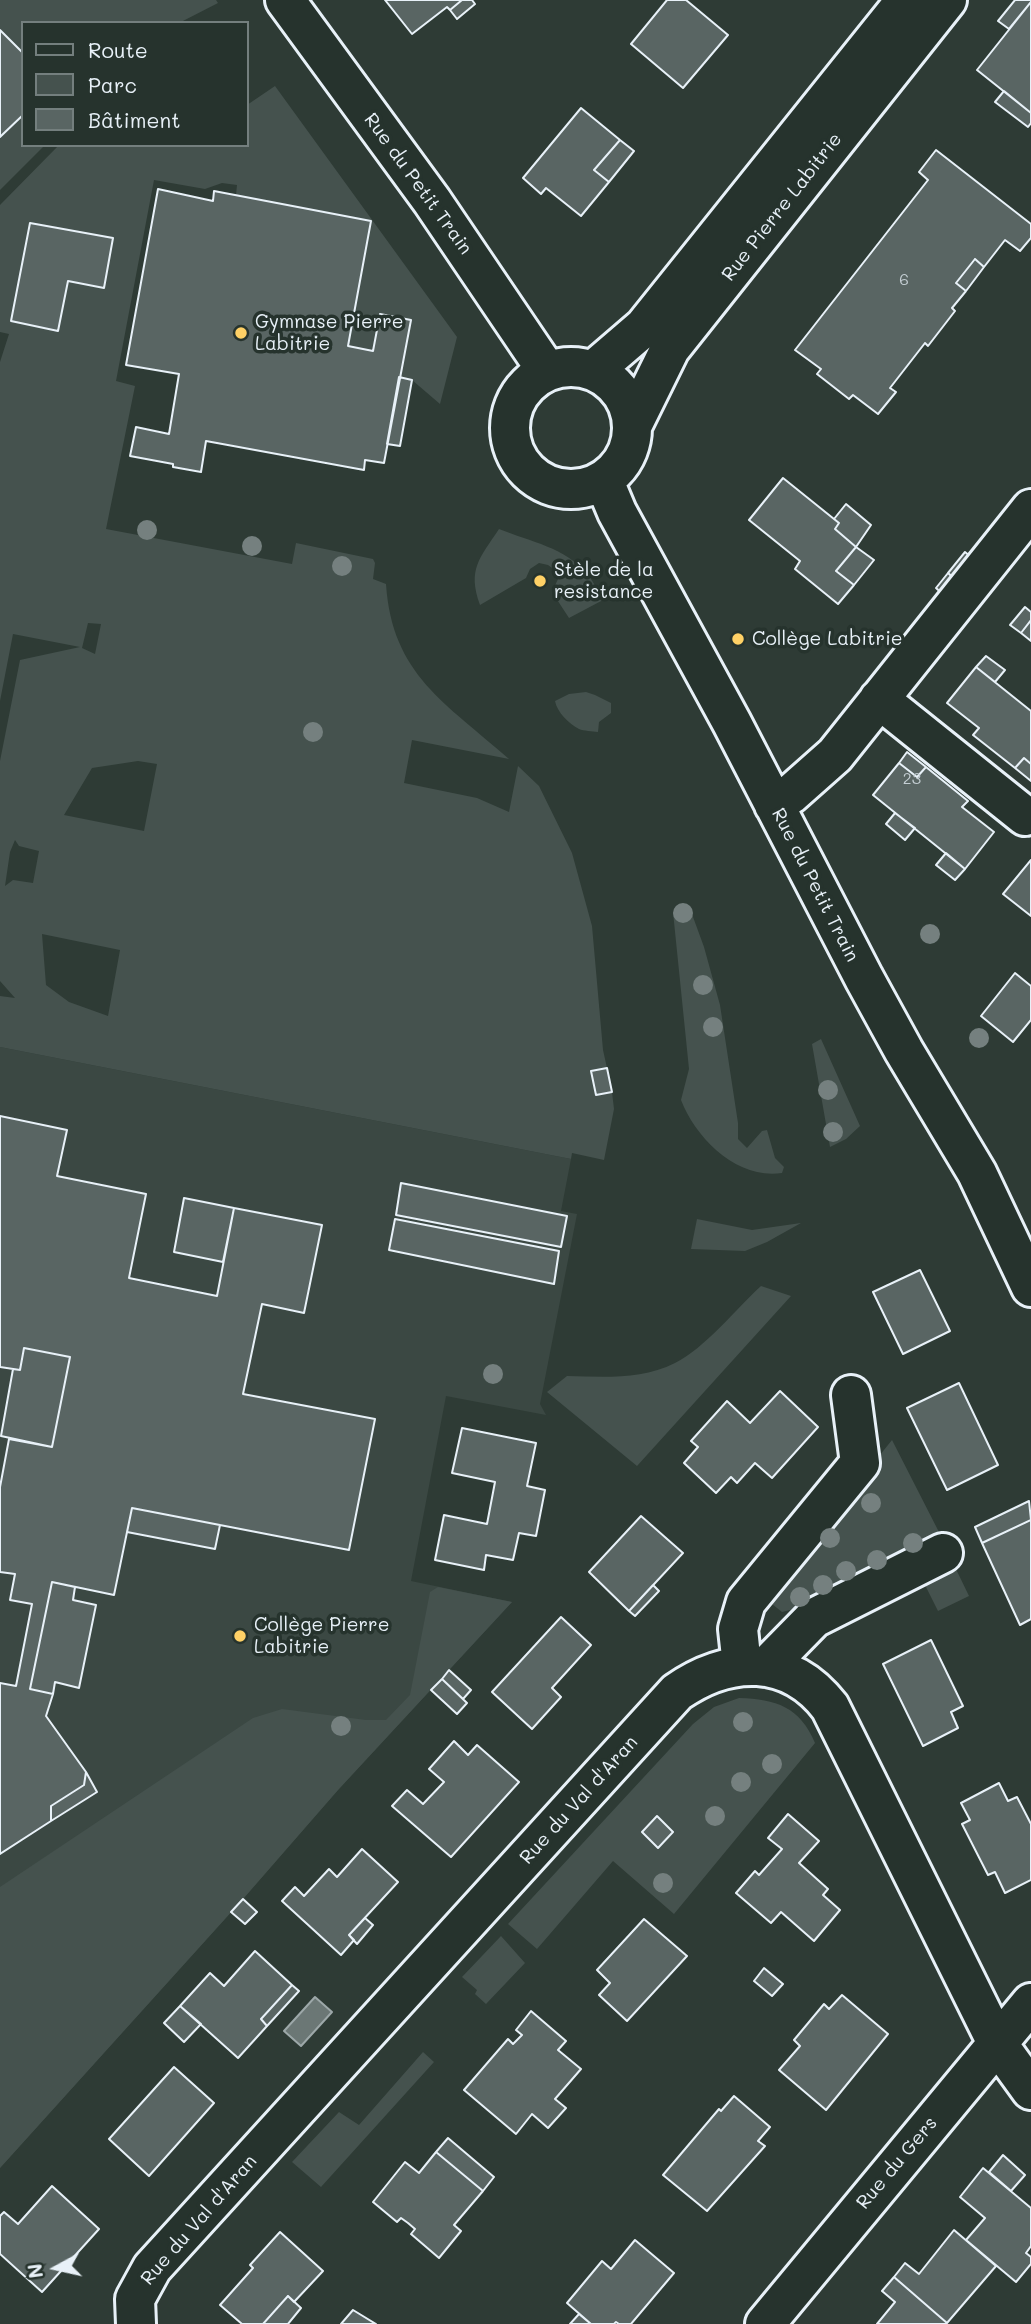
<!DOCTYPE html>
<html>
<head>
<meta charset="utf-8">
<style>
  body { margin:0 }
  #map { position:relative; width:1031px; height:2324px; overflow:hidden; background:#2e3b35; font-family:Mali,sans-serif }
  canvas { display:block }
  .legend { position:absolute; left:21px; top:21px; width:228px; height:126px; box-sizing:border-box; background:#26332d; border:2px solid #747f7e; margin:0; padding:9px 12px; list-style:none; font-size:21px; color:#e8f1f8 }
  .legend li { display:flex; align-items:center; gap:14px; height:35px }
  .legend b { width:35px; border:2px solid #747f7e }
  .north { position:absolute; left:21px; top:2233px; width:70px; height:70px; -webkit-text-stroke:5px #26332d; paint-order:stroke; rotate:262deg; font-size:19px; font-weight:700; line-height:28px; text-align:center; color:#e8f1f8 }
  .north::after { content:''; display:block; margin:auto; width:24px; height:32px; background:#e8f1f8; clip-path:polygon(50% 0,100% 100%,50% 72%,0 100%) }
</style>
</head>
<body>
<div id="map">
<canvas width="1031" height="2324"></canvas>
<ul class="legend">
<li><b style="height:9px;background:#26332d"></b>Route</li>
<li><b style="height:19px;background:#45524e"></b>Parc</li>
<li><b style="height:19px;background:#596563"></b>Bâtiment</li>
</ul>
<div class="north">N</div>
</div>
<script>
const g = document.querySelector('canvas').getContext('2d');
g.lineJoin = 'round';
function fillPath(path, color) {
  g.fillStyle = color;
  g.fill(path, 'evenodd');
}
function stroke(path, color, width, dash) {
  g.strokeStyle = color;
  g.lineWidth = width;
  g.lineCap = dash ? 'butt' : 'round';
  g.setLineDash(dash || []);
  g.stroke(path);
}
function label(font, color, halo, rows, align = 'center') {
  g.font = font + ' Mali,sans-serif';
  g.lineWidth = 7;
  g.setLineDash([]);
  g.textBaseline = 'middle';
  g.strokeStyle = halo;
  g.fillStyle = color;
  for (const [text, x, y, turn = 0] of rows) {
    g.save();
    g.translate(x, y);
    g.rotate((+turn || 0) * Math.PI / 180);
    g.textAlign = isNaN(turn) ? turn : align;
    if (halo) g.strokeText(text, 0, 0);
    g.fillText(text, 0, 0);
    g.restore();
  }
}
fillPath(new Path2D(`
  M0,1047L571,1159L561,1211L577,1214L540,1404L546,1415L446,1396L411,1581L512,1602L338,1790L243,1899L0,2168Z`), '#3b4843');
fillPath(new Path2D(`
  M0,0H216L218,3L179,23H23V53L0,30Z
  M275,86L457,337L440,404L412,380L399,377L410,320L380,314L373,351L348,346L371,221L236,195L237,185L222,183L205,189L154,180L116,381L135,386L106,529L292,564L296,543L373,559L375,563L373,579L386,584C392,675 446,703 509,759L412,740L404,783L477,798L509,812L518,766L539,786L572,853L592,926L603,1050L607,1068L592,1071L596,1095L612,1092L614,1109L604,1160L572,1153L571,1159L0,1047V996L15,998L0,981V761L20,660L80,647L13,634L0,701V362L9,334L0,332V205L59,145H247V105ZM88,623L101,624L95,654L82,648ZM138,761L157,764L144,831L64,815L92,768ZM15,840L19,846L39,851L33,883L13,880L5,886L10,852ZM42,934L120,950L108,1016L69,1002L46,985Z
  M23,115V145H45L0,190V137Z
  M499,529C531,542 565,547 588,575C594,582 598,592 603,600L569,618L552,592L558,579L555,570L548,565L539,563L530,569L526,578L480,605C467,569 480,558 499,529Z
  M586,692L595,695L611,703V713L599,722L598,732C592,731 584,731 579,729C569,724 557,712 555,701L569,694Z
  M689,906L704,947L720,1005L738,1123V1139L747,1148L762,1131L767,1130L775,1158L784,1167L782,1173C738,1180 696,1139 681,1100L689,1069L673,912Z
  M821,1039L860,1126L846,1139L830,1147L812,1044Z
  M697,1219L752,1230L801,1223L767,1242L745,1251L691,1249Z
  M761,1286L791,1296L637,1466L547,1392L567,1376C604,1377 641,1380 675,1363C704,1349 737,1308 761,1286Z
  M892,1440L942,1538L798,1608L782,1612L772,1604L769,1593Z
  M954,1565L969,1596L938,1611L923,1581Z
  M438,1587L512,1602L338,1790L243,1899L0,2168V1887L253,1718L282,1709L366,1720H386L410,1695L430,1592Z
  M739,1698C776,1699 800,1707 815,1743L674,1914L613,1861L537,1949L508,1924L693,1724L714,1707Z
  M501,1936L525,1963L486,2004L475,1994L477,1990L462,1977Z
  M423,2052L434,2062L321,2187L292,2162L339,2112L359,2125Z`), '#45524e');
const water = new Path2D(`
  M315,1997L332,2012L301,2046L284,2031Z`);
fillPath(water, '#6b7775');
stroke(water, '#9da8a9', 2);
const building = new Path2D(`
  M385,0H462L450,10L447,7L412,34Z
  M462,0H472L475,4L457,19L450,10Z
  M667,0H686L728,35L683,88L631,44Z
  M1015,0H1031V2L1009,29L998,21Z
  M1031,2V113L977,70Z
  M0,30L23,53V115L0,137Z
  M1004,91L1031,113V123L1028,127L995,102Z
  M581,108L620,140L594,170L609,182L581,216L546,188L541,194L523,178Z
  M620,140L634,151L609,182L594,170Z
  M936,150L1031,224V238L1020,251L1005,240L984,267L975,259L956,283L966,291L952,308L955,311L928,346L925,343L890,388L896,392L878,414L853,395L849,399L817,374L821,369L795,350L928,180L919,172Z
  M158,189L213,201L214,191L371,221L348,346L373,351L380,314L411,320L384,463L365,460L364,470L206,441L201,472L173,467V464L130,456L136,427L169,434L179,374L126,365Z
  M30,223L113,238L104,288L68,281L58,331L11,321Z
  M975,259L984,267L966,291L956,283Z
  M399,377L412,380L400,446L387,444Z
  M783,478L839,523L835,529L856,547L836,571L854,585L838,604L795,569L800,561L749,520Z
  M846,504L871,525L856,547L835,529L839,523L834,519Z
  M856,547L874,560L854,585L836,571Z
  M965,552L976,561L959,583L948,573Z
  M948,573L959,583L946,597L936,588Z
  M1025,607L1031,612V620L1021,633L1010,625Z
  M1031,620V641L1021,633Z
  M986,656L1005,670L995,682L976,667Z
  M976,667L1031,711V764L1024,758L1015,768L973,735L979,728L947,703Z
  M907,752L926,767L917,777L899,763Z
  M1024,758L1031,764V781L1015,768Z
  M899,763L917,777L926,767L968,801L962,807L994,832L965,869L873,795Z
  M895,813L915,828L905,840L886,824Z
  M946,853L965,869L955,880L936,865Z
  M1031,860V916L1003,894Z
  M1015,973L1031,986V1020L1013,1042L981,1016Z
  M607,1068L612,1092L596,1095L591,1071Z
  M0,1116L67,1130L57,1176L146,1194L129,1278L217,1296L234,1208L322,1225L304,1313L262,1304L243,1394L375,1419L349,1550L132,1508L114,1595L52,1582L30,1689L53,1694L46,1716L86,1772L84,1785L51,1806V1821L0,1854V1683L16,1686L32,1604L10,1600L15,1574L0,1572V1487L9,1439L52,1447L70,1357L24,1348L20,1370L0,1367Z
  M401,1183L567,1216L561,1247L396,1215Z
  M184,1198L234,1208L223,1262L174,1252Z
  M395,1219L559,1251L554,1284L389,1250Z
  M920,1270L950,1331L903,1354L873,1292Z
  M24,1348L70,1357L52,1447L1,1436L13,1369L20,1370Z
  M959,1383L998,1465L947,1490L907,1408Z
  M780,1391L818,1427L772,1478L755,1463L737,1483L731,1477L716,1493L684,1463L698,1447L691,1441L727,1401L750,1423Z
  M462,1428L536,1443L527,1486L545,1490L536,1536L519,1533L513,1560L486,1555L484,1570L435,1560L444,1515L487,1524L495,1482L452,1473Z
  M1029,1501L1031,1520L982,1543L975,1527Z
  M132,1508L220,1525L215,1549L127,1532Z
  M641,1516L683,1553L629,1611L589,1572Z
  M1031,1520V1619L1020,1625L982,1543Z
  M52,1582L75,1587L73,1600L96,1605L79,1688L55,1682L53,1694L30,1689Z
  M653,1585L659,1591L635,1616L629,1611Z
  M561,1617L591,1645L552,1688L561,1697L532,1729L492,1692Z
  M931,1640L963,1706L951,1712L958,1728L923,1746L883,1664Z
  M449,1670L471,1690L463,1699L442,1679Z
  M442,1679L467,1703L457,1714L431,1690Z
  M454,1741L468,1755L477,1745L519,1782L451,1857L392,1806L407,1790L423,1804L444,1782L429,1769Z
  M86,1772L97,1792L51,1821V1806L84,1785Z
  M999,1783L1008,1801L1017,1797L1031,1824V1880L1005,1893L995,1872L988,1875L962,1824L970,1820L961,1803Z
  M788,1814L819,1841L799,1863L828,1889L823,1895L840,1910L814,1941L781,1912L771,1923L736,1893L755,1871L759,1875L782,1849L768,1838Z
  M657,1816L673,1832L658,1848L642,1832Z
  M362,1849L398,1882L349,1935L354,1940L341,1955L282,1901L295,1887L304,1896L329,1869L337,1877Z
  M243,1899L257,1912L245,1924L231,1912Z
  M365,1918L373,1925L357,1944L349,1935Z
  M644,1919L687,1956L627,2021L599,1995L610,1983L597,1970Z
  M255,1951L292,1985L261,2019L267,2026L238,2058L180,2006L210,1973L224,1986Z
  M764,1968L783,1984L772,1996L754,1981Z
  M292,1985L299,1991L267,2026L261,2019Z
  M842,1995L888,2034L826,2110L779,2070L800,2046L794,2040L824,2004L829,2009Z
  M180,2006L201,2024L184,2042L164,2023Z
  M531,2011L566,2041L558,2050L581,2069L555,2099L566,2108L548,2128L532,2114L516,2134L464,2090L508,2039L513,2044L522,2035L516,2030Z
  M174,2067L214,2103L149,2176L109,2139Z
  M734,2096L770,2127L758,2141L765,2146L707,2211L663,2175L719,2109L721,2111Z
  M448,2138L494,2177L483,2191L436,2152Z
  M436,2152L483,2191L454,2225L461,2231L439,2258L411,2234L415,2229L408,2223L401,2218L397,2222L373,2202L405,2162L419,2173Z
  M1003,2155L1025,2175L1011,2191L989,2172Z
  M983,2168L1031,2208V2246L1026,2253L1031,2257V2264L1016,2282L966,2240L985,2218L960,2197Z
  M52,2186L99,2229L42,2292L0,2254V2216L4,2212L18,2224Z
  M954,2230L996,2266L947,2323L894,2277L905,2263L919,2274Z
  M280,2232L323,2271L294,2302L288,2296L263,2324H242L220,2305L253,2268L250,2265Z
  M635,2240L674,2273L631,2324H619L616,2322L614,2324H591L567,2303L602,2261L611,2269Z
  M894,2277L947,2323L946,2324H877L895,2302L882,2291Z
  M288,2296L301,2308L288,2324H263Z
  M353,2310L376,2324H341Z
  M579,2314L591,2324H570Z`);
fillPath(building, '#596563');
stroke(building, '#e8f1f8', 2);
const minor = new Path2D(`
  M285,0L432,201L547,371
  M510 428a61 61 0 1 1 122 0a61 61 0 1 1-122 0Z
  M594,370L644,327L906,0
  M633,424L670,349L947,0
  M604,481L617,512L732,723L864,978L904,1051L977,1173L1031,1287
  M879,699L1025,816
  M774,805L791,794L835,755L1031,509
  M742,1666L738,1629L746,1602L860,1463L851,1395
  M766,1667L814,1618L943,1553
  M136,2324L135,2299L152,2268L677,1692C729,1656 789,1654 830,1707L997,2043L1031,2090
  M765,2324L1031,2003`);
stroke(minor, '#e8f1f8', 44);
stroke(minor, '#26332d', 38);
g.fillStyle = '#75807f';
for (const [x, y] of [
  [147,530],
  [252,546],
  [342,566],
  [313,732],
  [683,913],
  [930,934],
  [703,985],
  [713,1027],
  [979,1038],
  [828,1090],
  [833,1132],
  [493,1374],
  [871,1503],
  [830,1538],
  [913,1543],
  [877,1560],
  [846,1571],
  [823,1585],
  [800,1597],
  [743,1722],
  [341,1726],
  [772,1764],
  [741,1782],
  [715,1816],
  [663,1883]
]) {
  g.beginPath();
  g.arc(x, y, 10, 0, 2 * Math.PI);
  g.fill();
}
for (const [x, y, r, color] of [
  [241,333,7,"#ffd166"],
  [540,581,7,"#ffd166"],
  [738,639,7,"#ffd166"],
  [240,1636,7,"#ffd166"]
]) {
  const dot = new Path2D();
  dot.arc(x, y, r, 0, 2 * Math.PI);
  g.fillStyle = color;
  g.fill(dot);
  stroke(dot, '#26332d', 2.5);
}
label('16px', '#c4ced3', null, [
  ["6",904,280],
  ["23",912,779]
]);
label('19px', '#e8f1f8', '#26332d', [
  ["Rue du Petit Train",418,184,54],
  ["Rue Pierre Labitrie",782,207,-52],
  ["Rue du Petit Train",815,885,63],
  ["Rue du Val d'Aran",579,1800,-48],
  ["Rue du Gers",897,2163,-50],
  ["Rue du Val d'Aran",199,2220,-49]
]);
label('19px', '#e8f1f8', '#26332d', [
  ["Gymnase Pierre",255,322],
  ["Labitrie",255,344],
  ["Stèle de la",554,570],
  ["resistance",554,592],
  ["Collège Labitrie",752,639],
  ["Collège Pierre",254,1625],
  ["Labitrie",254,1647]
], 'left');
</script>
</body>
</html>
